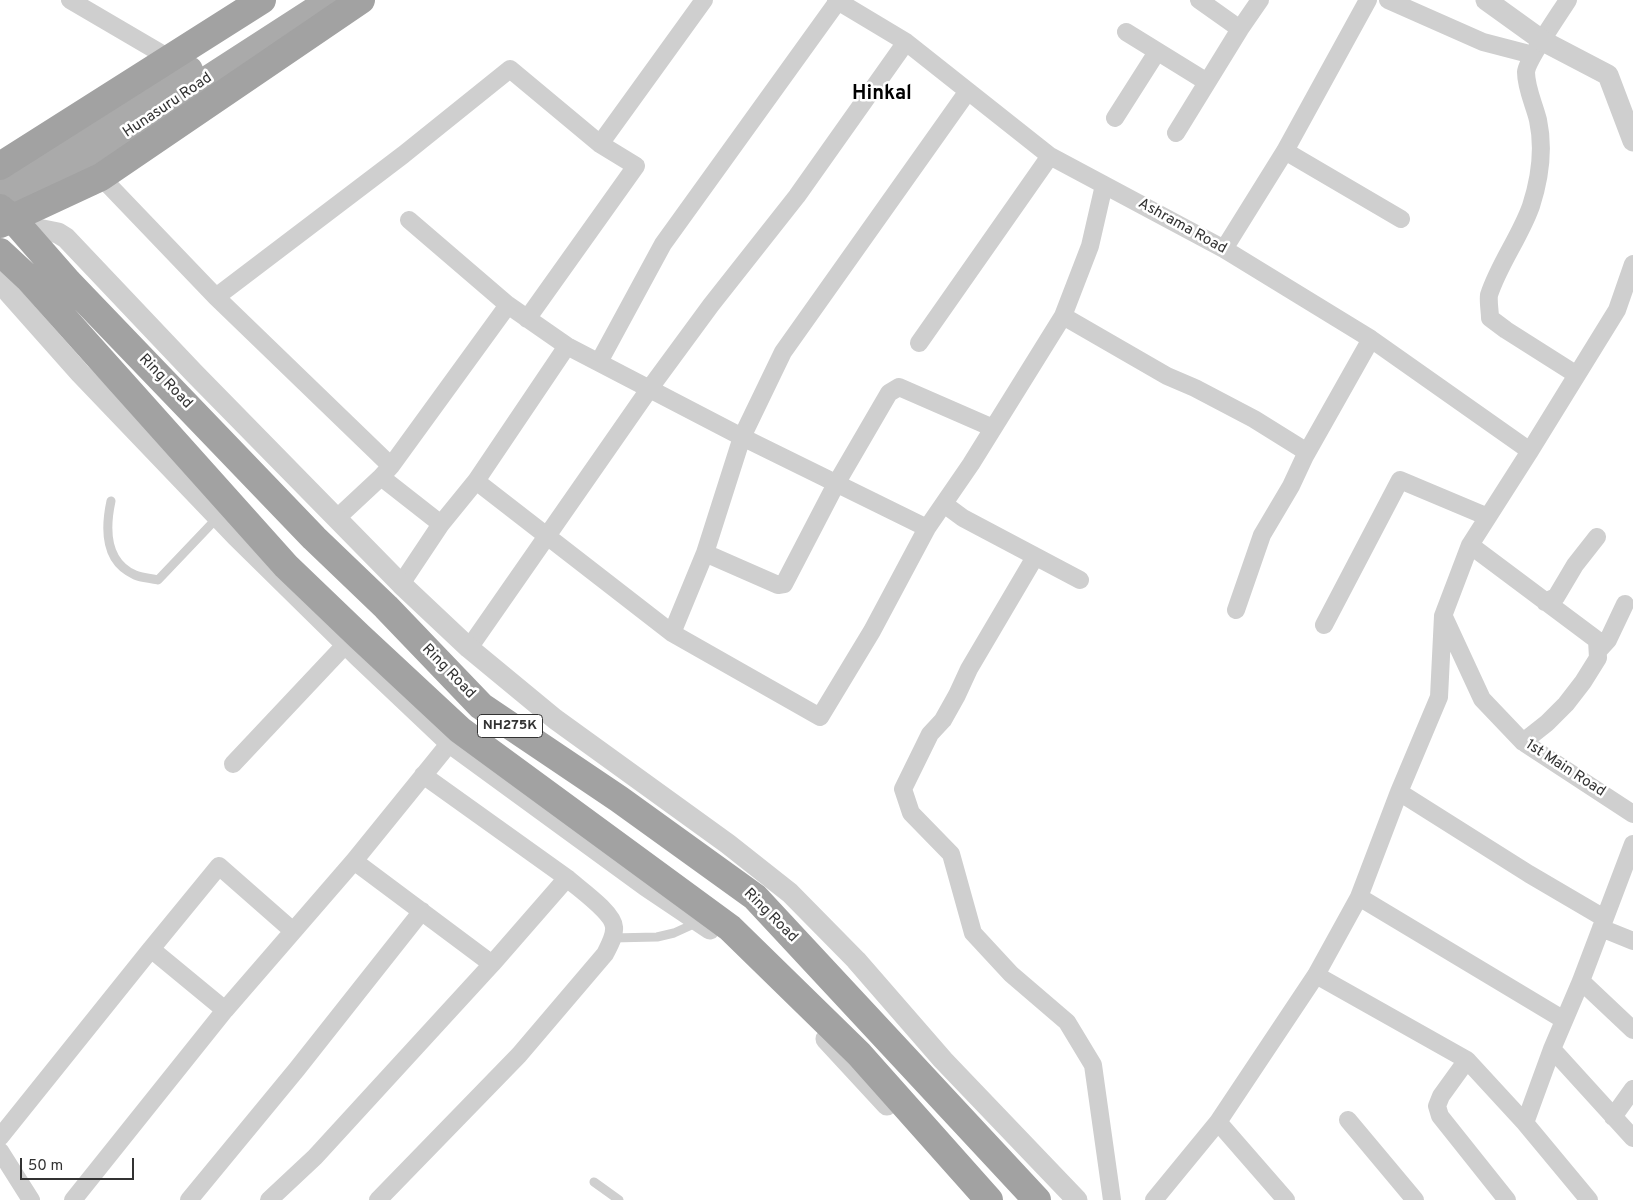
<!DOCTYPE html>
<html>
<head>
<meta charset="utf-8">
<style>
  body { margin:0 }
  #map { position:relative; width:1633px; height:1200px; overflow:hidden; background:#fff; font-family:Overpass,sans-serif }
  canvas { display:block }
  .scale { position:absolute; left:20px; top:1158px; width:114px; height:22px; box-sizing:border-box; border:2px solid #323232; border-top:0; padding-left:6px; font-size:15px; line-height:18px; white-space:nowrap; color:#323232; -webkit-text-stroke:4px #fff; paint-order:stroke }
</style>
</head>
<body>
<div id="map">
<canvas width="1633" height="1200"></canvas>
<div class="scale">50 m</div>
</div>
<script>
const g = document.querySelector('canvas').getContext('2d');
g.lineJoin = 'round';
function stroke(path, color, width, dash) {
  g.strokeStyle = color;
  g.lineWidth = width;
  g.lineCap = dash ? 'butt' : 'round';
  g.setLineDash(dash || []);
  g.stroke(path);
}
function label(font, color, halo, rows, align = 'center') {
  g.font = font + ' Overpass,sans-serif';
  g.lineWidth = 5;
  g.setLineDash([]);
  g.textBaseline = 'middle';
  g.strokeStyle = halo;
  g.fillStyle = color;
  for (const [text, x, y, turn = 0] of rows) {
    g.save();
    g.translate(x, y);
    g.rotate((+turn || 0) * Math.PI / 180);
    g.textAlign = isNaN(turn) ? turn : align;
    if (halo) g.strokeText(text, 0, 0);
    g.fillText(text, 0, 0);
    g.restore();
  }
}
stroke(new Path2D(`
  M111,501C105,529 105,562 135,575C142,578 151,578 158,580L218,517
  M612,938L657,937L674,933L696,923
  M594,1182L619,1200`), '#cfcfcf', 9);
stroke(new Path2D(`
  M70,0L169,58
  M836,0L906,42L1050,156L1224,249L1371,339L1530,451
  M1199,0L1240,29
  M1388,0L1483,42L1533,55
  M1568,0C1560,13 1527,60 1526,72C1526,88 1534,104 1538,120C1544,148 1540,178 1531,206C1520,237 1499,264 1489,295C1488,302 1490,311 1490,318L1506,330L1577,375
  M1126,32L1207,82
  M1115,118L1157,52
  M1176,133L1240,29L1260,0
  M600,144L704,0
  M1285,151L1401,219
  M101,177L216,297L391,466
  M409,220L508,305L567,346L742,437L927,528
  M1224,249L1285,151L1368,0
  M216,297L403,155L510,69L600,144L636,166L527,319
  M1063,316L1167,376L1195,388L1254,419L1307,452
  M919,343L1050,156
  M599,362L663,244L838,1
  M381,477L441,524
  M476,481L672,633L820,717L872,631L927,528L971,464L1063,316L1090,246L1104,185
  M944,504L963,518L1080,580
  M337,518L381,477L391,466L508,305
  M1470,545L1597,640L1598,658L1583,682L1566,704L1547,723L1523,742
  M705,553L778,585L784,584L836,484L889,393L899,387L993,428
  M1035,557L969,669L957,695L943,720L930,734L903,789L911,813L951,854L973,933L1011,974L1067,1022L1093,1065L1112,1200
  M401,584L441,524L476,481L567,346
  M1545,602L1556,597L1575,565L1597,537
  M1236,610L1262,535L1291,486L1305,456L1371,339
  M1445,619L1482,699L1523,742L1633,814
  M1324,625L1400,480L1488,517
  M672,633L705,553L742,437L783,352L968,91
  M469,648L650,388L711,305L797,196L906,42
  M1598,651L1608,640L1625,604
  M233,764L346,644
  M1399,792L1529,874L1604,918
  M354,861L492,964L567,878L423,775
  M1359,897L1564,1020
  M1601,928L1633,941
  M151,949L219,866L293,931
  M1316,975L1467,1060L1441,1096L1437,1106L1440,1116L1507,1200
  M1581,981L1633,1030
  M1552,1049L1633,1138
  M1467,1060L1525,1123L1589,1200
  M1613,1117L1633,1089
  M1348,1120L1415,1200
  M1218,1122L1286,1200
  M1525,1123L1552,1049L1581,981L1633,844
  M0,1137L151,949L225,1010
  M0,1151L31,1200
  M73,1200L225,1010L354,861L457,734
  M189,1200L297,1069L422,911
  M269,1200L315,1157L492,964
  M378,1200L519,1055L605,954C609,946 615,936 614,927C613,912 579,889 567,878
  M1154,1200L1218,1122L1316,975L1359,897L1399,792L1439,697L1443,616L1470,545L1530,451L1617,310L1633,264`), '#cfcfcf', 18);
stroke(new Path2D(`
  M1486,0L1543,41L1608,75L1633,141
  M43,230L58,233L66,238L194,373L401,584L469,648L555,719L728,844L790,893L856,960L943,1060L1077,1200
  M5,269L6,286L9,293L80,373L236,536L359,657L450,743L646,886L710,929
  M826,1039L887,1105`), '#cfcfcf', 21);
stroke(new Path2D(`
  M0,184L189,70
  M0,205L94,155L198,86L331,0`), '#aaa', 28);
stroke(new Path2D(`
  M0,166L262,0
  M0,208L11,217L68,282L314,538L386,607L481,706L619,799L755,897L1037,1200
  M0,224L101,177L361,0
  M0,252L28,278L286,566L359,636L460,730L730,928L859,1054L989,1200`), '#a2a2a2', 28);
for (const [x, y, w] of [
  [510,726,65]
]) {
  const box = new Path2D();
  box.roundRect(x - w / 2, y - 11.5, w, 23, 4);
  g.fillStyle = '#fff';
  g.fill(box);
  stroke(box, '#323232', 1);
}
label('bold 14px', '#323232', null, [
  ["NH275K",510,726]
]);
label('15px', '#323232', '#fff', [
  ["Hunasuru Road",168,106,-34],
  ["Ashrama Road",1182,227,29],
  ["Ring Road",165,382,46],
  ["Ring Road",448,672,46],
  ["1st Main Road",1565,769,33],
  ["Ring Road",770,916,45]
]);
label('bold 20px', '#000', '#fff', [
  ["Hinkal",882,95]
]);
</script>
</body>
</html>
